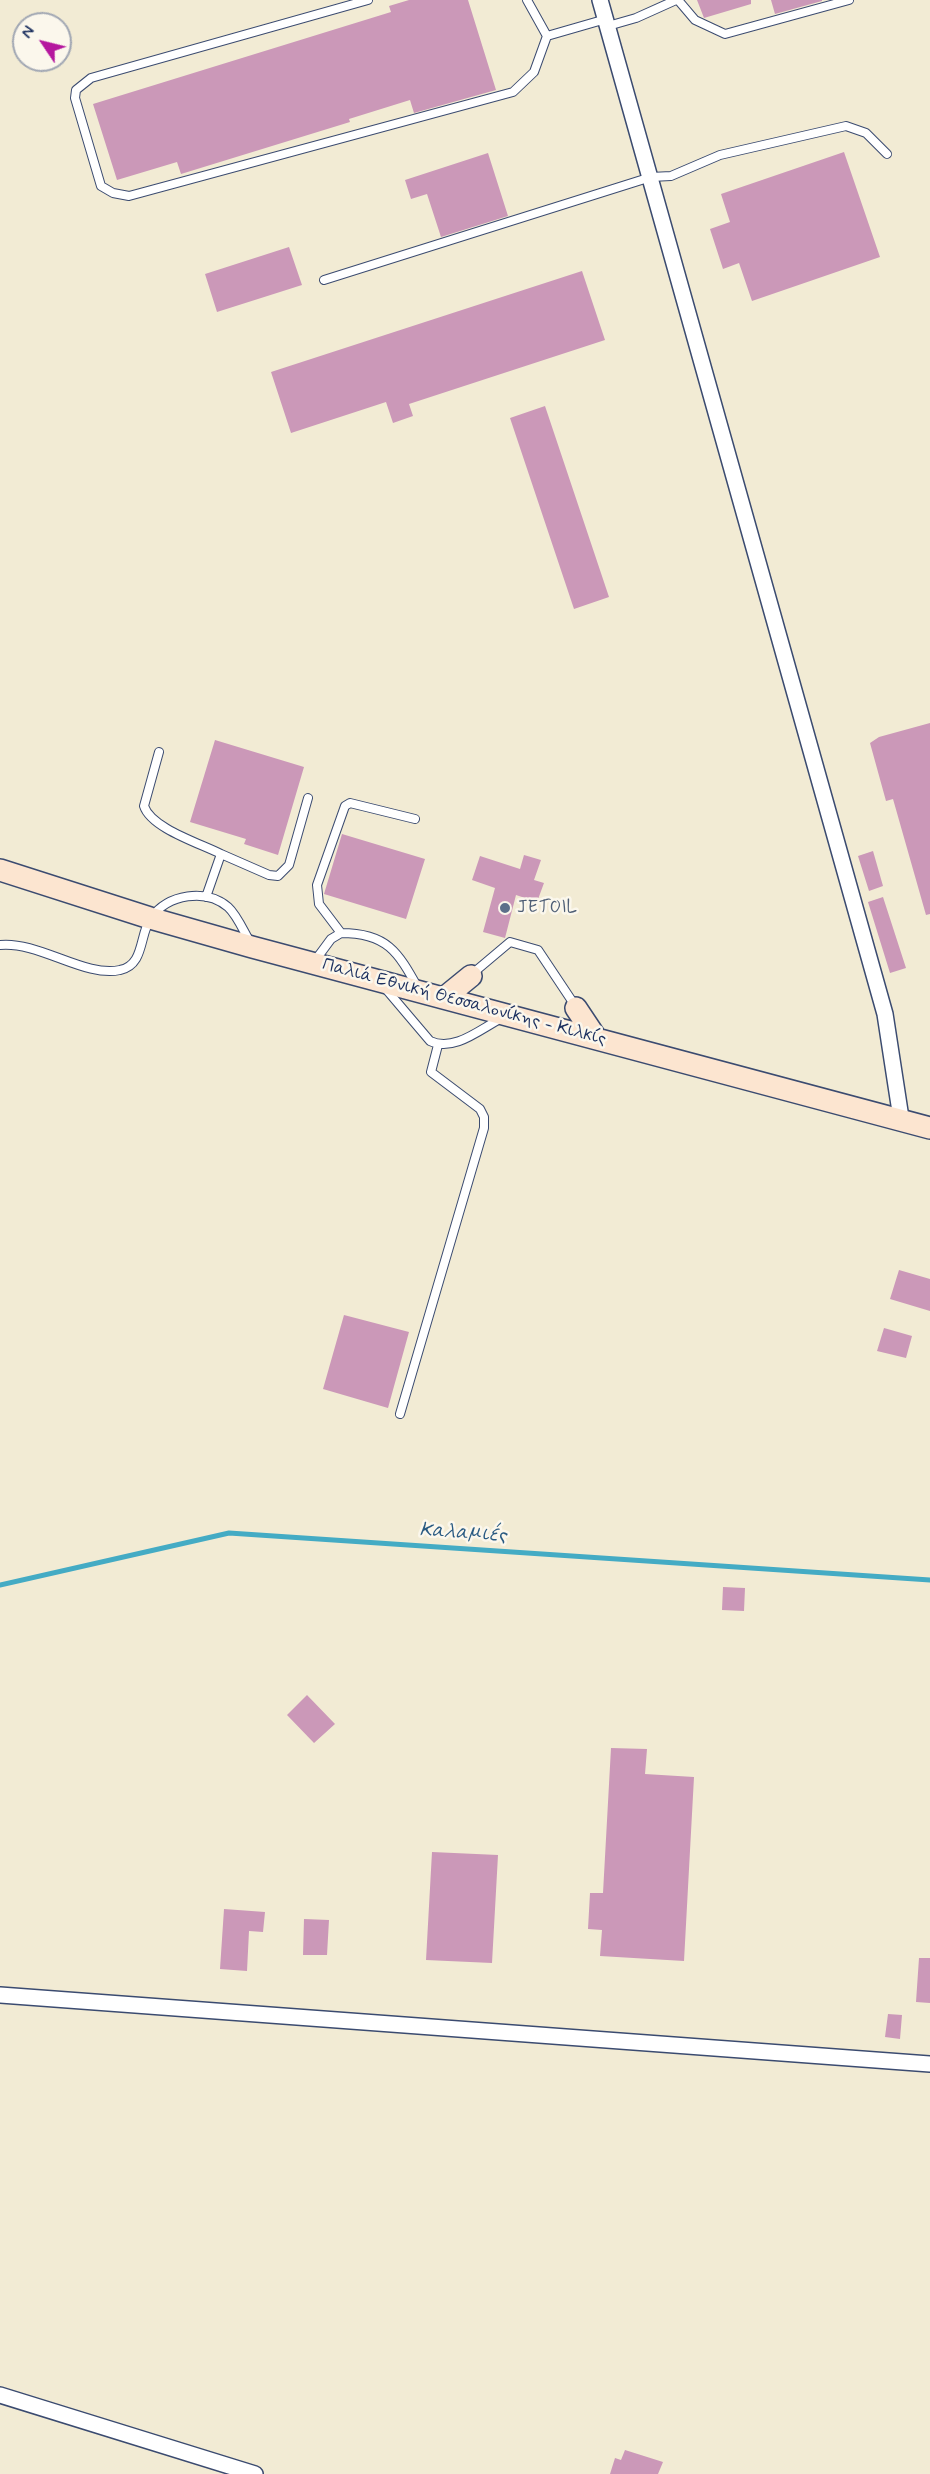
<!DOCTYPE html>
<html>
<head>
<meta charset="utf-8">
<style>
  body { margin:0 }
  #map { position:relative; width:930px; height:2474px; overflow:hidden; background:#f2ebd4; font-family:Mynerve,sans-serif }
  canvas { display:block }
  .north { position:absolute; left:12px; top:12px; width:60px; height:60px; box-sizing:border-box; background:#fbf7ec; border:2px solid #a1a7b3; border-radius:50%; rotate:305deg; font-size:16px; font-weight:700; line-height:24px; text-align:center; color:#1b2f5e }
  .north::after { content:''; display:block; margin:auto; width:21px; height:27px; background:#b5179e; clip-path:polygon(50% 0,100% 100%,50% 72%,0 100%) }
</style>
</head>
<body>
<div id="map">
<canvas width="930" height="2474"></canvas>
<div class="north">N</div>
</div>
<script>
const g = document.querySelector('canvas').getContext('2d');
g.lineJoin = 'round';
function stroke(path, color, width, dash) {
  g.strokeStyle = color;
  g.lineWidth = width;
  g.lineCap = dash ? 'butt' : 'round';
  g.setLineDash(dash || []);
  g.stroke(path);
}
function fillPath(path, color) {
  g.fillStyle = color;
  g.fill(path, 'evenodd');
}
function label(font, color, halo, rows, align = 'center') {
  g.font = font + ' Mynerve,sans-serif';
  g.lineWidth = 5;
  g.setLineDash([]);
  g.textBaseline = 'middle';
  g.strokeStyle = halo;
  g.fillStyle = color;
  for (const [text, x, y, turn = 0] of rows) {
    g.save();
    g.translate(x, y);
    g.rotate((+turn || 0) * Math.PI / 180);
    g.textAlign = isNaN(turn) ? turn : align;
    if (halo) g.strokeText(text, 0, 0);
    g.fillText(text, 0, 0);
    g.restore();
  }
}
stroke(new Path2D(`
  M0,1585L229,1533L930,1580`), '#44abc4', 5);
fillPath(new Path2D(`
  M409,0H468L496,90L414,113L410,100L349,119L350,122L181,174L177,162L117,180L93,104L391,12L389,6Z
  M697,0H751V4L704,18Z
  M771,0H822V1L775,14Z
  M844,152L880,257L752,301L739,263L723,269L710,229L730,222L721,194Z
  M488,153L508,216L441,237L427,194L411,199L405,180Z
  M289,247L302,285L217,312L205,274Z
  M582,271L605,340L409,404L413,416L393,423L386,402L291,433L271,372Z
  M545,406L609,597L574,609L510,418Z
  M930,723V914L926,915L893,799L886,801L870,743L879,737Z
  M215,740L304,767L278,855L244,844L246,839L190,822Z
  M342,834L425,859L406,919L324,894Z
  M873,851L883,886L869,891L858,856Z
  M524,855L541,860L534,880L544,883L537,902L516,895L505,938L483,932L495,888L472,880L480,856L520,869Z
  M883,897L906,968L890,973L868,902Z
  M899,1270L930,1279V1311L890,1299Z
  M344,1315L409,1332L388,1408L323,1389Z
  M884,1328L912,1336L906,1358L877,1351Z
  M723,1587L745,1588L744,1611L722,1610Z
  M307,1695L335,1724L314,1743L287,1715Z
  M611,1748L647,1749L645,1774L694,1777L684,1961L600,1956L602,1930L588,1929L590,1893H603Z
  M432,1852L498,1855L492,1963L426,1960Z
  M224,1909L265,1912L263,1932L249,1931L247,1971L220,1969Z
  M304,1919L329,1920L327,1955H303Z
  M919,1958H930V2003L916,2002Z
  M888,2014L902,2015L900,2039L885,2037Z
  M625,2450L663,2462L658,2474H610L615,2458L621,2460Z`), '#cb98b8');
const service = new Path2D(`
  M368,0L91,78L76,90L75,98L101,186L113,193L129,196L513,92L534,72L547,36L527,0
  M678,0L695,20L725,34L849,0
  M608,26L636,18L676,0
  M547,36L606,19
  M324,280L651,177L671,176L720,155L846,126L866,133L887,154
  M159,752L144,806C151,828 199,843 221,854
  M206,897L221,854L269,875L278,876L289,865L308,798
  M341,933L319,904L317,885L345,806L350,803L415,819
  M0,945C39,941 85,978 120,970C145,965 139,934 151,918C168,894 206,888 228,907C237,915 244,932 250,942
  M314,962L331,939L341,933C387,933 398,952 418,988
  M472,974L510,942L538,950L576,1007
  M385,988L430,1041C454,1052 479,1030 500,1019
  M400,1414L484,1128V1117L480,1109L431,1072L438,1045`);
const minor = new Path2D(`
  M600,0L885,1014L901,1118
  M0,1995L930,2064
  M0,2395L255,2474`);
const secondary = new Path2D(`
  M0,870L150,918L252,947L930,1128
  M444,998L471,976
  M576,1008L596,1038`);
stroke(service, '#3b4b70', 10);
stroke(minor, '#3b4b70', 18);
stroke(secondary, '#3b4b70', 24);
stroke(service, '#fff', 8);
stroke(minor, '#fff', 15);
stroke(secondary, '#fce5d0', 21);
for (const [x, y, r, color] of [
  [505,908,6,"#5c6f8a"]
]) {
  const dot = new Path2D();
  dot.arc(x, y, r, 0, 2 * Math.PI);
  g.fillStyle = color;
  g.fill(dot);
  stroke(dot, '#fbf7ec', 2);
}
label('18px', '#4e5e75', '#fbf7ec', [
  ["JETOIL",517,908]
], 'left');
label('18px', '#1b2f5e', '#fbf7ec', [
  ["Παλιά Εθνική Θεσσαλονίκης - Κιλκίς",464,1003,15]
]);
label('italic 20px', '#295a82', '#fbf7ec', [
  ["Καλαμιές",463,1534,4]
]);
</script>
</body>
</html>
